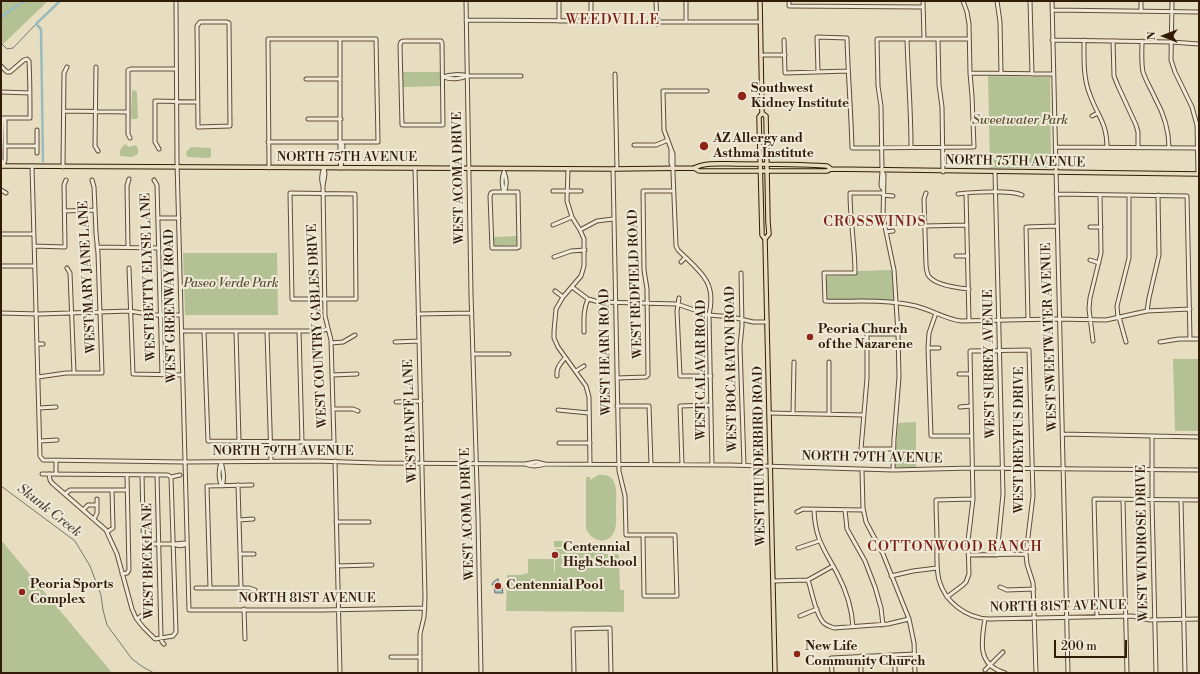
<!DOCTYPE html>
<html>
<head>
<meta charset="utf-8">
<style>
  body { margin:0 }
  #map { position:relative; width:1200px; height:674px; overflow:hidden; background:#e7dec2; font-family:"Libre Bodoni",serif }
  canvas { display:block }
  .frame { position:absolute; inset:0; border:2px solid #331c07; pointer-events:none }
  .north { position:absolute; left:1144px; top:16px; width:40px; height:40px; -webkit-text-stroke:3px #efead7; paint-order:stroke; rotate:270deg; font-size:11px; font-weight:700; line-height:16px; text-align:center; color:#331c07 }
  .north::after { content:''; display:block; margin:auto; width:14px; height:18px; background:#331c07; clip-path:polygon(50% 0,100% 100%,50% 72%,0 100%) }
  .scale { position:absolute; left:1054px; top:640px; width:73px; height:18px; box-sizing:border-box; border:2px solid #331c07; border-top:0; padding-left:5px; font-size:12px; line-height:14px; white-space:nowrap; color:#331c07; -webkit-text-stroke:3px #efead7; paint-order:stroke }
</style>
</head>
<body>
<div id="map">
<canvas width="1200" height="674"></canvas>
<div class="frame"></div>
<div class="north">N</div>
<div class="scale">200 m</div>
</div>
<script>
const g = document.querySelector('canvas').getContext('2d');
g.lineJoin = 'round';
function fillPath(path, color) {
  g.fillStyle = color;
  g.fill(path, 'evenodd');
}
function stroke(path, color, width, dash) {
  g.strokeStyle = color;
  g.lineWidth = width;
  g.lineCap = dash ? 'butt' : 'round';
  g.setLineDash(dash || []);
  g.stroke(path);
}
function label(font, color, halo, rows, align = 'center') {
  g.font = font + ' "Libre Bodoni",serif';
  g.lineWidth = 4;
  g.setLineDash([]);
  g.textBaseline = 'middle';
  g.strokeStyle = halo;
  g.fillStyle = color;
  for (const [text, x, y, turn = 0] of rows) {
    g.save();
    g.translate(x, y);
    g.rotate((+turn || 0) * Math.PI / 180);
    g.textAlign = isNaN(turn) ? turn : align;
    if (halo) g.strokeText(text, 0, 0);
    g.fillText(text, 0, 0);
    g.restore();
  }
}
fillPath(new Path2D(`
  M1,1H48L1,46Z
  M402,72H441V86L403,87Z
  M988,76L1050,77L1051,165L1049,168H990Z
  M132,90L136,91L137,93L138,118L136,119H132L131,116Z
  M125,144L129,147L136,145L138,149V154L132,157L120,156V150Z
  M191,147L211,148V157L209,158L187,157L186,152Z
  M517,236V244L516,245L495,246L494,245V237Z
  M183,253H277L278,315H185Z
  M892,270L894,298L893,300H829L826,298V278L827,276L853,275L856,274L858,271Z
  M1173,359H1199V431H1175Z
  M916,422V468L897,467L895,464L898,423Z
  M598,475C620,472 616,495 616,510C616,517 617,526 614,532C608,546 590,541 586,528V477H590V480Z
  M1,540L87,643L109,669L112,673H1Z
  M554,541H567V547H554Z
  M555,549L604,550V554H617L619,556L620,590H624V612L506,611L507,575H521L528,573V559H554V572H555Z`), '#b4c194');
const water = new Path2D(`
  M498,579L499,587H502L503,593H495L494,587H497V585H492C492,582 495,580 498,579Z`);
fillPath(water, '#9ababd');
stroke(water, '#717b74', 1);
stroke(new Path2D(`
  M1,43L7,49L13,48L35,25
  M1,486L75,541L90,566L101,595L103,610L107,625L132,659L143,667L154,673`), '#717b74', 1);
stroke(new Path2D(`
  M1,17L24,1
  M36,24L41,29L43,161
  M36,24L60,1`), '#9ababd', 2.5);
const minor = new Path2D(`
  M176,1L177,162L189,610H323L425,608
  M466,1L471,294L478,517L481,673
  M559,1V21
  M656,1L657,24
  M686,1V22
  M789,1V6L923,7
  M923,1L924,39
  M997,1L1000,22L1001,73
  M1030,1L1032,74
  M1052,1L1068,673
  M1172,1L1171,60L1175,72L1192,107L1197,125L1198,174
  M1052,10L1199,12
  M1141,11V1
  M466,20L591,21V1
  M200,22H227L229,23L230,126L198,127L197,26Z
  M657,22H760
  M340,39V162L341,168
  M907,39C908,75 911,111 911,147
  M938,39L939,85L942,107L943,172
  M784,40L785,73L848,71
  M1052,40L1171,42L1199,44
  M1084,40C1084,59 1083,78 1090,95C1098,117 1107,123 1107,147
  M403,41H441L442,43L443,125H402L400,45L401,42Z
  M1113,41L1114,76L1118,86L1136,125L1138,132V148
  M1142,41C1142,52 1141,62 1143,72C1146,81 1151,89 1155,98C1164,114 1169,129 1169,148
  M761,55H785
  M1,66L7,72H10L24,60L27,59L29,61C30,80 30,99 30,118H1
  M96,67L95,146L98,151
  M818,72L817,37L847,38C848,75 851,111 852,148L974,147L972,96L970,73L969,24L967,12L963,1
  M970,73L1053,74
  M615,74L617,169
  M443,77C450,74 460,74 467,76H521
  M444,77C451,80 461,79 467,76
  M306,79H340
  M707,91H663L664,130L673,154V173L676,246L678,250C700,272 717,281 709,315L712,465
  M1,92L30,93
  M64,111L128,112
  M1092,116L1098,113
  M2,118L1,159L3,166
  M308,119H341
  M37,130V153
  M130,138L128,134V70L131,69H176
  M268,142H378L376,39H268L269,168
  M341,142L343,146L341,168
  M634,145H656L668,140
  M5,146H37
  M1055,147L1199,148
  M159,149L155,142V101L198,102
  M671,149V163L672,166
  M3,166L5,160V118
  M32,166L40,456L43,460L185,462L315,461L377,463L525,464L536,462L545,464L730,465L893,470L972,468L1199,470
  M63,167L64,73L67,67
  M415,168L425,598L424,617L420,634V673
  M568,169L567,201L572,217L580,230L584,239V266L581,276L563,297L556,309L554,331V338L558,347L586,386L589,397L590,464
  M613,169L619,471L625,496L626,535H675L677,596H644L643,535
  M882,171L884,175L883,217L894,270L898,334L899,377L894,439L893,470
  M504,172C501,179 502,186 504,192
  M504,172C507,179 507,186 504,192
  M995,172L1003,494L997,555
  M154,180L157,185L162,375
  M323,186L325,174L324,168
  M882,188L881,185L882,171L881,106L878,86L877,39H969
  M1,190L6,193
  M553,191H581
  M493,192H518L519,247L517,248H492L490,196L491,193Z
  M290,193L355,194L356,299H292Z
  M883,193H850C850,220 855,246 855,273H824L825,301C853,302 883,299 911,305C929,308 944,319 961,321L1055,319L1106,320L1147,311L1190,309
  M926,193L924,199L926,265C926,268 927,272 928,275C934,285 958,288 969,289
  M966,193L969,321
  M958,194C972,192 1010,190 1022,195
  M1056,194L1187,196L1190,339
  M883,195L893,196
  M64,211L95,210
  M158,218H179
  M553,225L572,217
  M925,226L967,225
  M1090,227H1101
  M580,230L597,221L613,219
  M886,232L893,231
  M1,234H33
  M34,246L65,247L64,185L66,180
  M97,247L159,248
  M128,247L127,186L129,179
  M956,256H968
  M554,257L571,251L585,250
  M1090,260L1099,263
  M681,262L685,258
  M1,266H34
  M67,268L70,273L74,373
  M129,268L133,374L183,375
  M741,273L742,326L740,346L744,465
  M572,287L588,299L599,302L677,304L709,315L732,317L753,322H767
  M555,291L563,297
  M679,298L677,311L680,376H711
  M1147,311L1149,298L1159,255L1158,195
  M1,313L39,314L130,311L153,315H181
  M936,313L929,333L928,348L931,436H971
  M418,314L472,313
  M1119,317L1126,342
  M1118,318L1117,306L1129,258V195
  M1028,320L1026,227L1057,226
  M182,331H320L328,329
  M204,331L208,441L334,442L331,340L325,316L323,186C321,180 321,174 324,168
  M236,331L239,441
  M267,331L271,461
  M299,331L302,442
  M584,332C584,320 583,310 588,299
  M1093,341L1089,309L1090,298L1101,253L1100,195
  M395,342L419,341
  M1160,342L1179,339H1199
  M331,343L343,342L355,335
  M37,344H43
  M928,348H939
  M473,354H509
  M576,371L584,366
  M959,374H970
  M332,375L357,374
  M557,376C556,368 560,364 565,358
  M38,377L66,373H102L98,253L96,233L94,187L92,180
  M617,378L646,377L648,375L647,289L644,270L643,191H673
  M396,402L421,401
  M617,406H649L651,464
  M960,407L971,406
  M39,408L56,407
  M333,409H353L358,411
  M558,410L589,413
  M769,413L863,415
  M793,413L794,362
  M829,414V362
  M1062,434L1199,437
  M1152,436V500L1156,673
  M40,441L57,440
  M559,443H590
  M893,449H861L867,378V334H898
  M335,461L340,673
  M221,462C223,469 225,479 222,486
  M221,462C219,469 218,479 222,486
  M525,464C532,467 539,466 545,464
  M682,464L680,406L711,405
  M862,470L863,508L866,522L883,554L909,619L914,643L915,673
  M42,474L168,475L171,477L180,475
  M49,474L50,480L52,483L106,530L117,554L132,609L136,618L143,627L155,639L173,636L176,632L171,477
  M56,474V460
  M157,475L161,637L162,642L164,644
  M238,485L241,587
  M65,494L70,490H127
  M973,499L936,500C936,514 937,529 937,543C937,555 936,568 939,580C945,602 966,618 989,619L1132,616L1150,620L1199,619
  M1123,500L1127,673
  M1181,500L1185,673
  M83,510L88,505H97
  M814,510C815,539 824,549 837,573C846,590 852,608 853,627
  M845,510L847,529L865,561L875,587L881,608L883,625
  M797,512L803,509L863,510
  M94,519L97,513V499
  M239,520L253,519
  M336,522H369
  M107,532L113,528L112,490
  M144,544H174L184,543L187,544
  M174,544C179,547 183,546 187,544
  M798,548L819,541
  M240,554H254
  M968,555L1026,554
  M337,566L372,565
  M122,574L127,573L129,570L127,475
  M891,576L913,571L937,568
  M808,580C812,591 815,613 823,622C825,625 829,626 834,628L888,624L909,619
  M773,581L808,580L833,566
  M1000,587L1007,590L1034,589
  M196,588H249L255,590
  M210,588L207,486L252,485
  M947,597L963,585L966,582L969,574L968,541L973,499L970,351L1029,350L1033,496L1026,554L1027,564L1033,583L1036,673
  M244,609L245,639
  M800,616L817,609
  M1097,617L1094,499L1199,500
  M137,619L145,613L142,475
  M985,619C981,642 977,665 1005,673
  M895,655V673
  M861,656V673
  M391,657H420
  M985,670L1003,652
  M574,673L573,629L610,628L611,673
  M832,673L831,658L915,654`);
const major = new Path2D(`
  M760,1L762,113L759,117L762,235L765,239L775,673
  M762,113L766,116L768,222L769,234L765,239
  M1,166L613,169L694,168C706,162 723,164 737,164C767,164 797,164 827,166L831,169
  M694,168L699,171H827L831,169L1199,174`);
stroke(minor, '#604c36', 5);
stroke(major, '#331c07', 5.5);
stroke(minor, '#efead7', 3);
stroke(major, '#e7dec2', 3.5);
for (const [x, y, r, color] of [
  [742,96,5,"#8f2418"],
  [704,146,5,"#8f2418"],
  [810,337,4,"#8f2418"],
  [555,555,4,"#8f2418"],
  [498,586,4,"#8f2418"],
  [22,592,4,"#8f2418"],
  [797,654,4,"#8f2418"]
]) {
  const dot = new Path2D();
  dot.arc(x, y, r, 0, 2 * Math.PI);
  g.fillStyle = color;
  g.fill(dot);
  stroke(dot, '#efead7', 1.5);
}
label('bold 13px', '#331c07', '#efead7', [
  ["Southwest",751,89],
  ["Kidney Institute",751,104],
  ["AZ Allergy and",713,139],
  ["Asthma Institute",713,154],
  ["Peoria Church",818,330],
  ["of the Nazarene",818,345],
  ["Centennial",563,548],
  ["High School",563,563],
  ["Peoria Sports",30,585],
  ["Complex",30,600],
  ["Centennial Pool",506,586],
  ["New Life",805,647],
  ["Community Church",805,662]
], 'left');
label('italic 13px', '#5a4e31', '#efead7', [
  ["Sweetwater Park",1020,121],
  ["Paseo Verde Park",231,284]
]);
label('13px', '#331c07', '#efead7', [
  ["NORTH 75TH AVENUE",347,158],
  ["NORTH 75TH AVENUE",1015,162,1],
  ["WEST ACOMA DRIVE",459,178,-91],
  ["WEST MARY JANE LANE",88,277,-93],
  ["WEST BETTY ELYSE LANE",149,277,-92],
  ["WEST REDFIELD ROAD",636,284,-92],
  ["WEST GREENWAY ROAD",171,306,-91],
  ["WEST COUNTRY GABLES DRIVE",318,326,-93],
  ["WEST SWEETWATER AVENUE",1050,337,-92],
  ["WEST HEARN ROAD",606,352,-91],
  ["WEST SURREY AVENUE",990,364,-91],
  ["WEST BOCA RATON ROAD",732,369,-91],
  ["WEST CALAVAR ROAD",702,370,-90],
  ["WEST BANFF LANE",411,421,-92],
  ["WEST DREYFUS DRIVE",1020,440,-90],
  ["NORTH 79TH AVENUE",283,452],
  ["WEST THUNDERBIRD ROAD",760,456,-91],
  ["NORTH 79TH AVENUE",872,458,1],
  ["WEST ACOMA DRIVE",468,514,-92],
  ["WEST WINDROSE DRIVE",1143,543,-91],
  ["WEST BECK LANE",149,561,-91],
  ["NORTH 81ST AVENUE",307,599],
  ["NORTH 81ST AVENUE",1058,607,-1]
]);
g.letterSpacing = '1px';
label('14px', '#7a1f14', '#efead7', [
  ["WEEDVILLE",613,21],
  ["CROSSWINDS",875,223],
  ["COTTONWOOD RANCH",955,548]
]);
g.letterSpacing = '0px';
label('italic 14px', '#524b3e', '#efead7', [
  ["Skunk Creek",49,511,38]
]);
</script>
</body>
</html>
